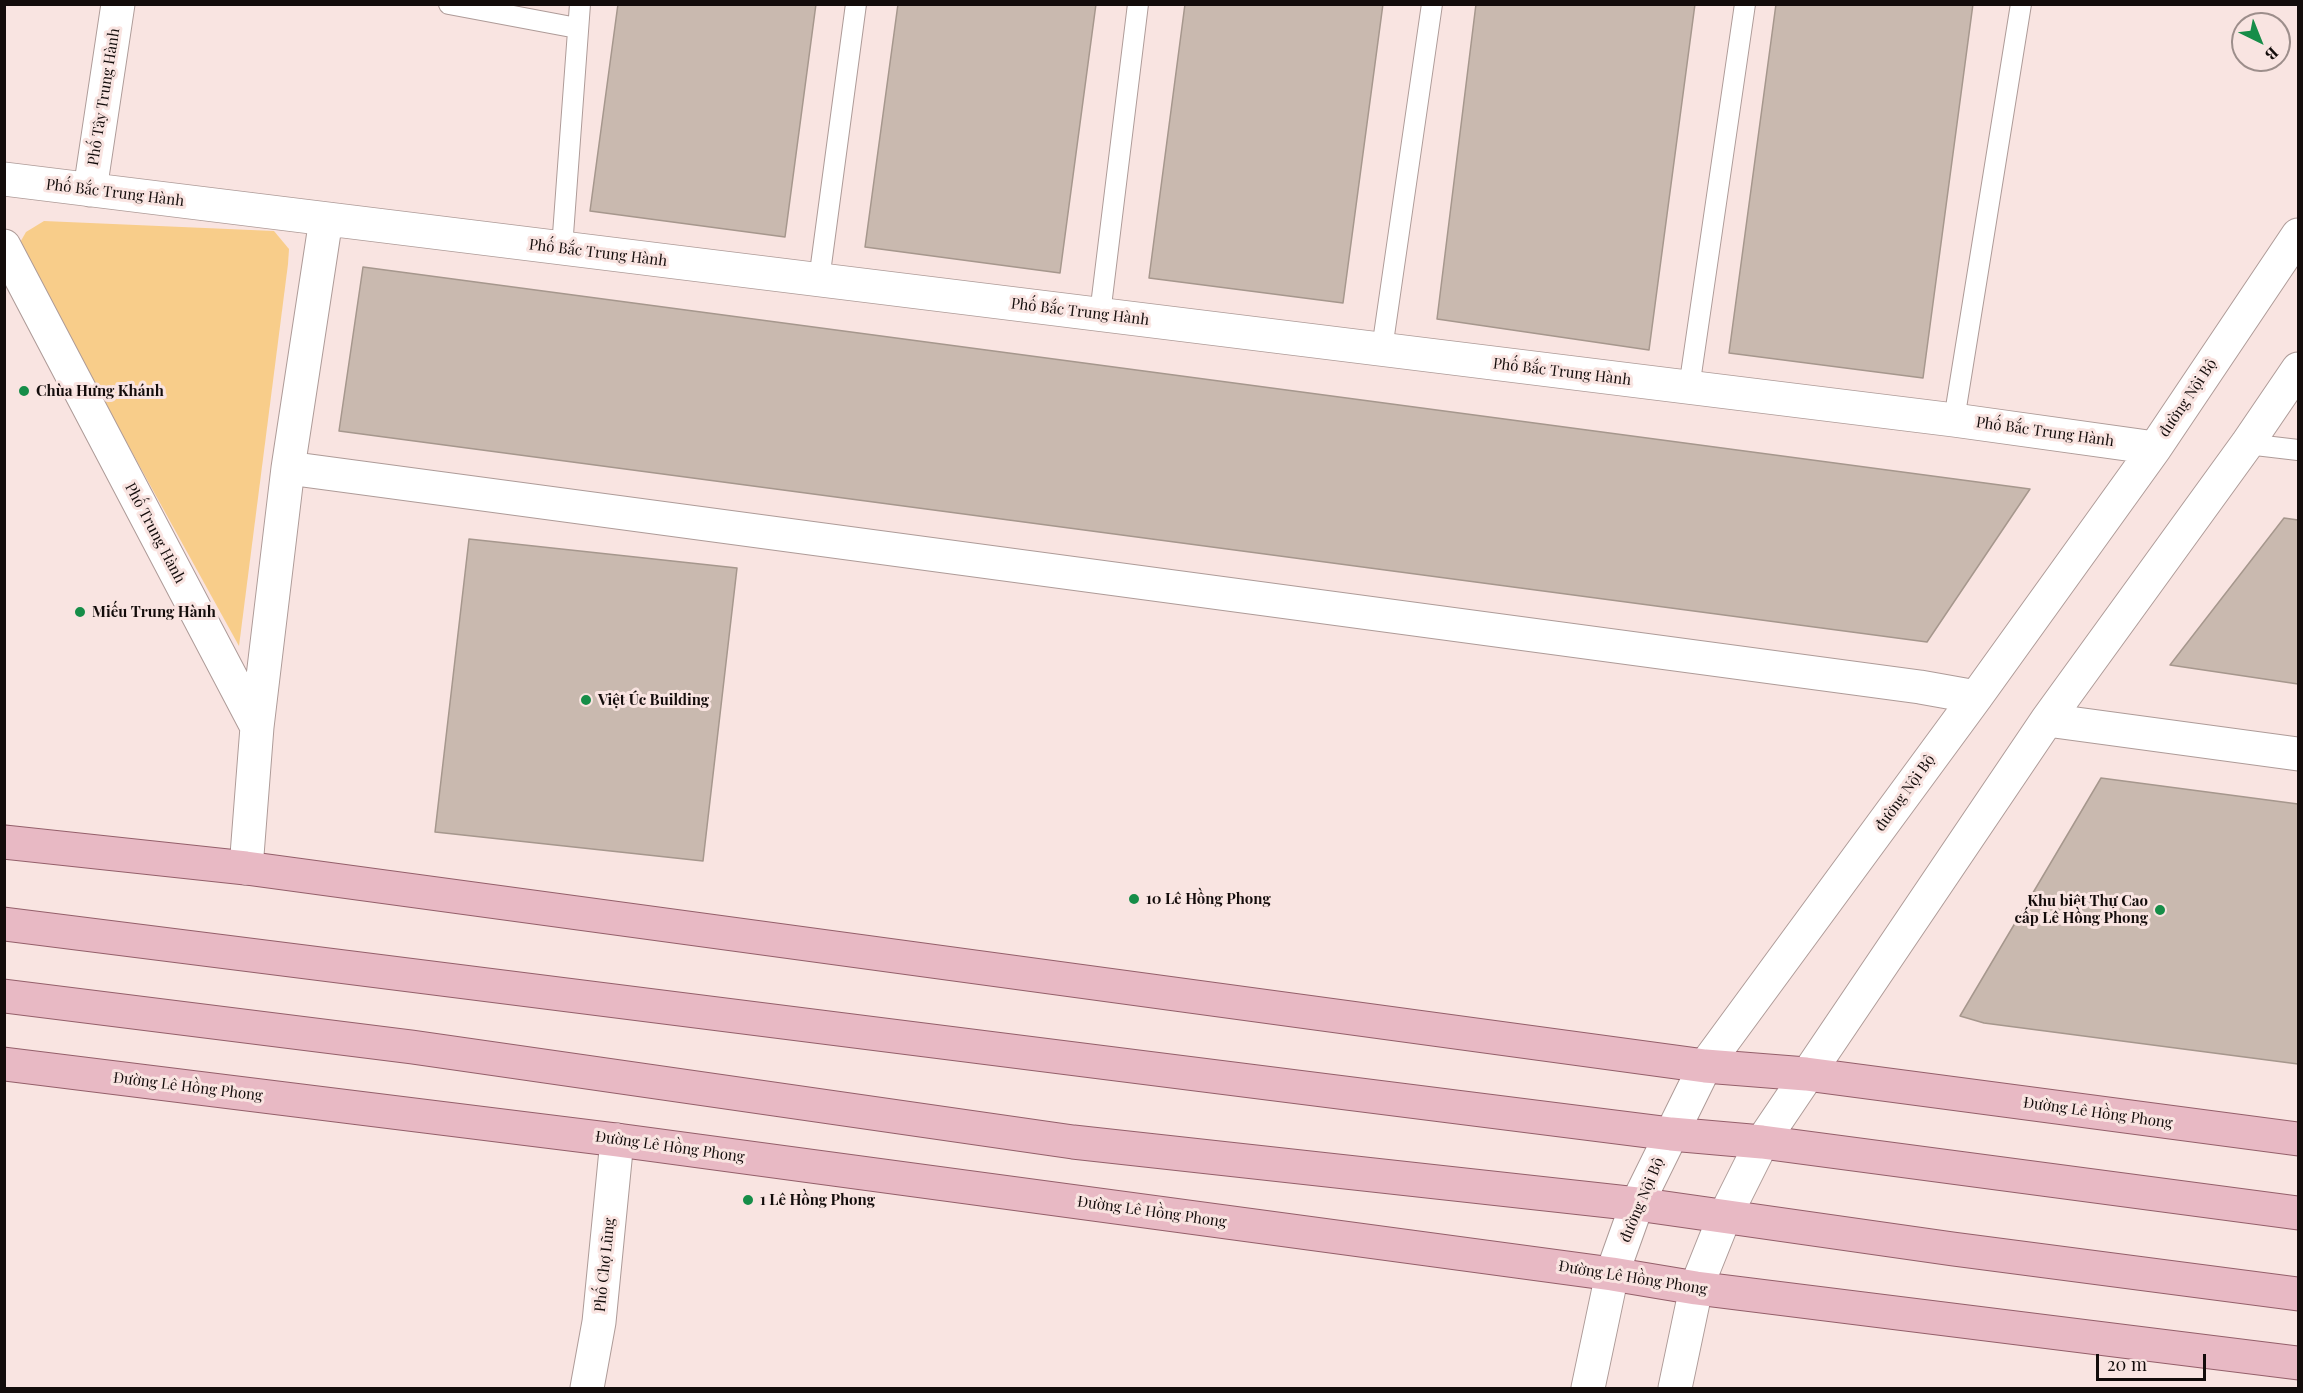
<!DOCTYPE html>
<html>
<head>
<meta charset="utf-8">
<style>
  body { margin:0 }
  #map { position:relative; width:2303px; height:1393px; overflow:hidden; background:#f9e4e1; font-family:"Playfair Display",serif }
  canvas { display:block }
  .frame { position:absolute; inset:0; border:6px solid #130c0b; pointer-events:none }
  .north { position:absolute; left:2231px; top:12px; width:60px; height:60px; box-sizing:border-box; background:#f9e4e1; border:2px solid #9d8e8b; border-radius:50%; rotate:137deg; font-size:16px; font-weight:700; line-height:24px; text-align:center; color:#130c0b }
  .north::after { content:''; display:block; margin:auto; width:21px; height:27px; background:#168d48; clip-path:polygon(50% 0,100% 100%,50% 72%,0 100%) }
  .scale { position:absolute; left:2096px; top:1354px; width:110px; height:27px; box-sizing:border-box; border:3px solid #130c0b; border-top:0; padding-left:8px; font-size:18px; line-height:21px; white-space:nowrap; color:#130c0b; -webkit-text-stroke:4px #f9e4e1; paint-order:stroke }
</style>
</head>
<body>
<div id="map">
<canvas width="2303" height="1393"></canvas>
<div class="frame"></div>
<div class="north">B</div>
<div class="scale">20 m</div>
</div>
<script>
const g = document.querySelector('canvas').getContext('2d');
g.lineJoin = 'round';
function fillPath(path, color) {
  g.fillStyle = color;
  g.fill(path, 'evenodd');
}
function stroke(path, color, width, dash) {
  g.strokeStyle = color;
  g.lineWidth = width;
  g.lineCap = dash ? 'butt' : 'round';
  g.setLineDash(dash || []);
  g.stroke(path);
}
function label(font, color, halo, rows, align = 'center') {
  g.font = font + ' "Playfair Display",serif';
  g.lineWidth = 6;
  g.setLineDash([]);
  g.textBaseline = 'middle';
  g.strokeStyle = halo;
  g.fillStyle = color;
  for (const [text, x, y, turn = 0] of rows) {
    g.save();
    g.translate(x, y);
    g.rotate((+turn || 0) * Math.PI / 180);
    g.textAlign = isNaN(turn) ? turn : align;
    if (halo) g.strokeText(text, 0, 0);
    g.fillText(text, 0, 0);
    g.restore();
  }
}
fillPath(new Path2D(`
  M44,221L274,231L289,249L288,264L239,646L18,246L26,232Z`), '#f8cd8a');
const building = new Path2D(`
  M618,4H816L785,237L590,211Z
  M898,4H1096L1060,273L865,247Z
  M1185,4H1383L1343,303L1149,278Z
  M1476,4H1695L1649,350L1437,319Z
  M1776,4H1973L1923,378L1729,353Z
  M363,267L2030,489L1927,642L339,431Z
  M2284,518L2298,520V684L2170,665Z
  M469,539L737,568L703,861L435,832Z
  M2101,778L2298,804V1064L1984,1023L1960,1016Z`);
fillPath(building, '#c9b9af');
stroke(building, '#a6978d', 1.5);
const service = new Path2D(`
  M449,4L577,28
  M562,248L580,4
  M819,280L856,4
  M1100,314L1138,4
  M1382,349L1432,4
  M1689,388L1745,4
  M1954,420L2021,4
  M2247,444L2298,450`);
const minor = new Path2D(`
  M4,179L1954,420L2155,448
  M90,190L118,4
  M4,246L257,727L246,868
  M288,468L1920,687L1976,697
  M2047,720L2298,754
  M257,727L288,468L326,219
  M1588,1388L1612,1274L1637,1204L1705,1066L1976,697L2155,448L2298,235
  M1675,1388L1696,1288L1724,1218L1762,1142L2047,720L2247,444L2298,369`);
const tertiary = new Path2D(`
  M587,1388L599,1322L617,1140`);
const primary = new Path2D(`
  M4,842L246,868L1705,1066L1806,1074L2298,1139
  M4,924L1671,1134L1762,1142L2298,1213
  M4,996L412,1047L1073,1142L1637,1204L1953,1249L2298,1294
  M4,1064L617,1140L1612,1274L1696,1288L2298,1363`);
stroke(service, '#ae9b98', 22);
stroke(minor, '#ae9b98', 35);
stroke(tertiary, '#ae9b98', 35);
stroke(primary, '#945f6a', 35);
stroke(service, '#fff', 20);
stroke(minor, '#fff', 33);
stroke(tertiary, '#fff', 33);
stroke(primary, '#e8b9c4', 33);
for (const [x, y, r, color] of [
  [24,391,6,"#168d48"],
  [80,612,6,"#168d48"],
  [586,700,6,"#168d48"],
  [1134,899,6,"#168d48"],
  [2160,910,6,"#168d48"],
  [748,1200,6,"#168d48"]
]) {
  const dot = new Path2D();
  dot.arc(x, y, r, 0, 2 * Math.PI);
  g.fillStyle = color;
  g.fill(dot);
  stroke(dot, '#f9e4e1', 2);
}
label('15px', '#130c0b', '#f9e4e1', [
  ["Phố Tây Trung Hành",104,97,-81],
  ["Phố Bắc Trung Hành",115,193,7],
  ["Phố Bắc Trung Hành",598,253,7],
  ["Phố Bắc Trung Hành",1080,312,7],
  ["Phố Bắc Trung Hành",1562,372,7],
  ["đường Nội Bộ",2188,398,-56],
  ["Phố Bắc Trung Hành",2045,432,8],
  ["Phố Trung Hành",155,533,62],
  ["đường Nội Bộ",1905,793,-54],
  ["Đường Lê Hồng Phong",188,1087,7],
  ["Đường Lê Hồng Phong",2098,1113,8],
  ["Đường Lê Hồng Phong",670,1147,8],
  ["đường Nội Bộ",1642,1200,-67],
  ["Đường Lê Hồng Phong",1152,1212,8],
  ["Phố Chợ Lũng",605,1265,-84],
  ["Đường Lê Hồng Phong",1633,1278,9]
]);
label('bold 15px', '#130c0b', '#f9e4e1', [
  ["Chùa Hưng Khánh",36,391],
  ["Miếu Trung Hành",92,612],
  ["Việt Úc Building",598,700],
  ["10 Lê Hồng Phong",1146,899],
  ["Khu biệt Thự Cao",2148,901,"right"],
  ["cấp Lê Hồng Phong",2148,918,"right"],
  ["1 Lê Hồng Phong",760,1200]
], 'left');
</script>
</body>
</html>
